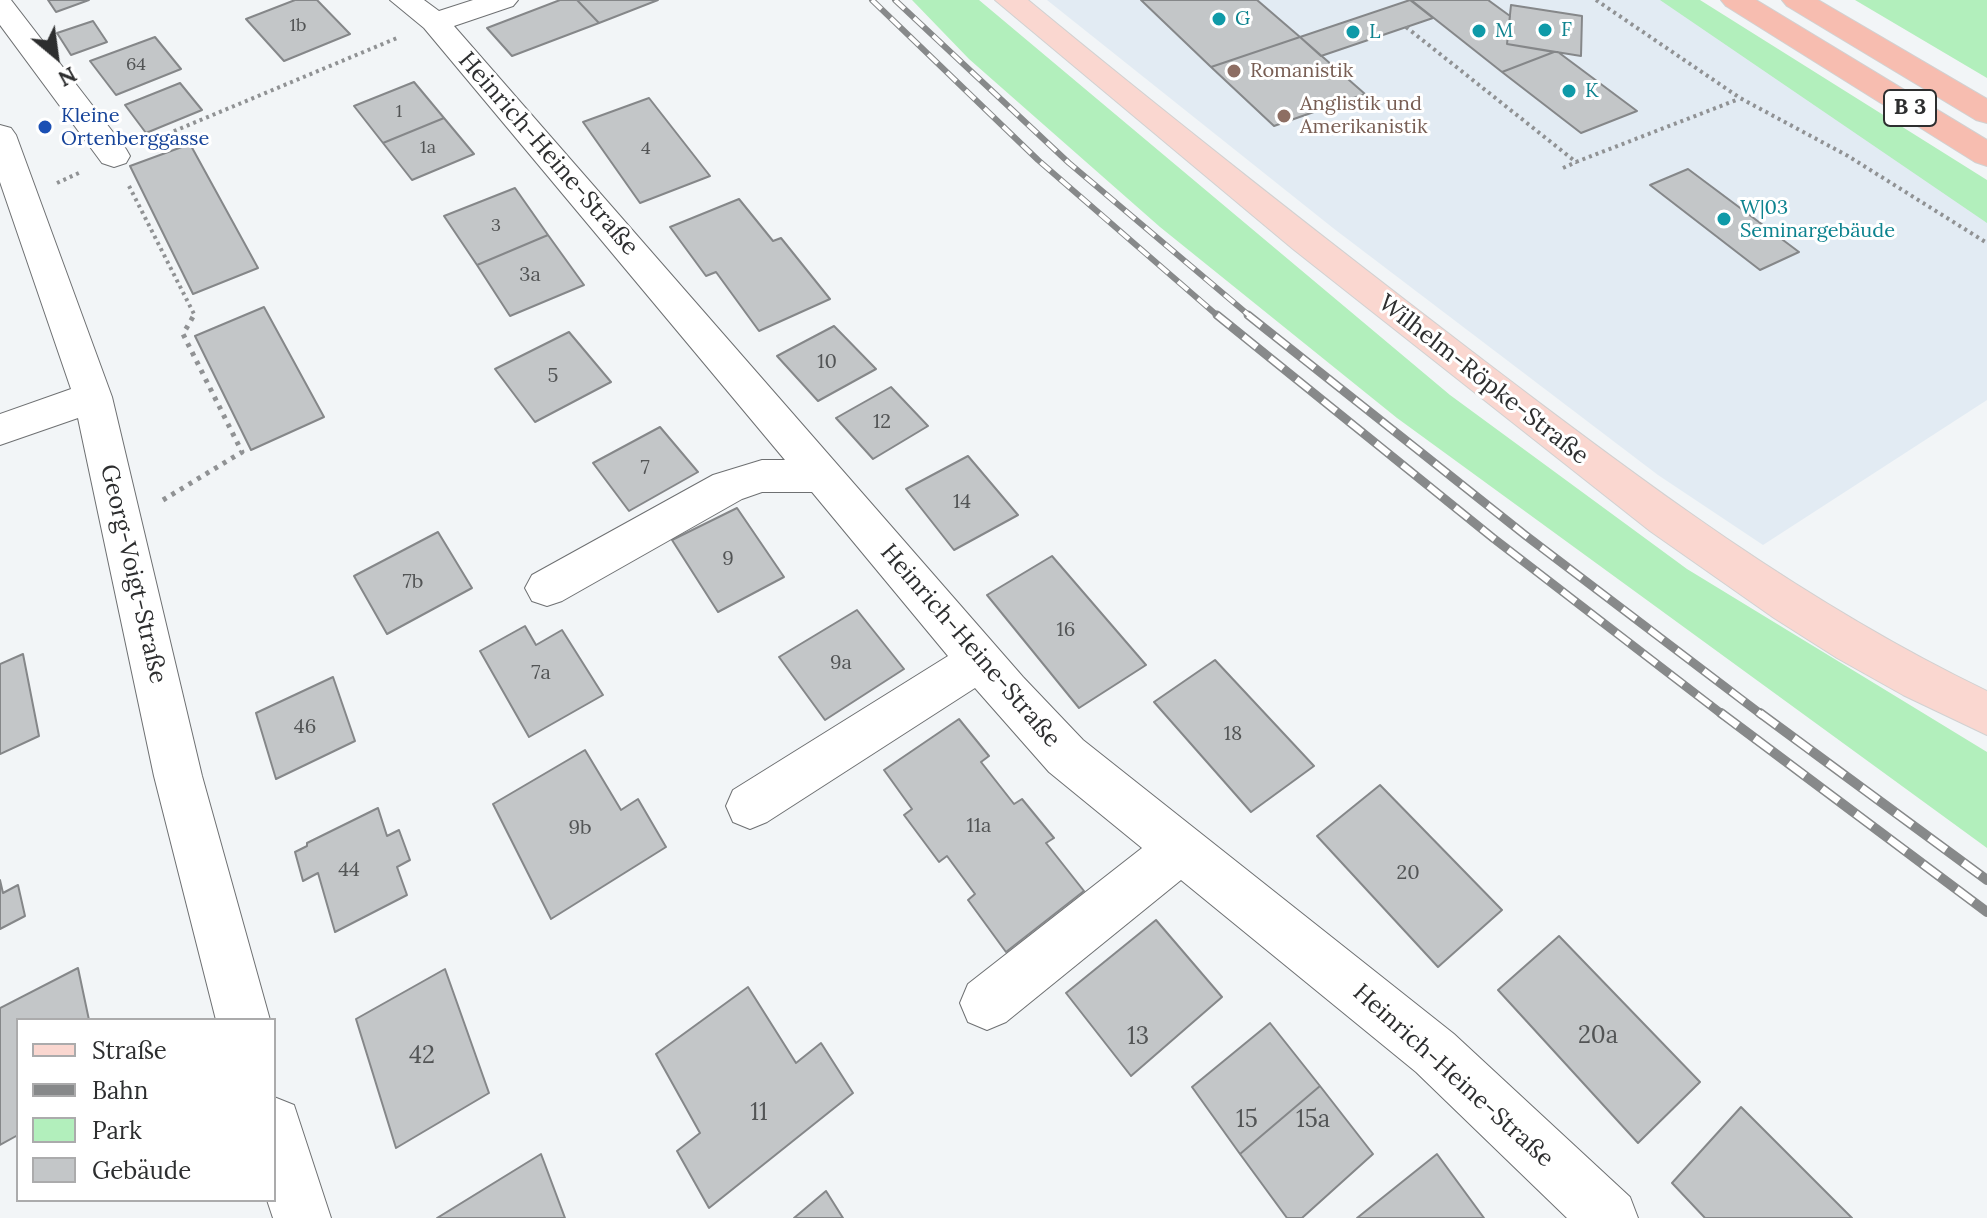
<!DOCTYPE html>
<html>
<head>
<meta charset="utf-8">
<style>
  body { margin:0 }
  #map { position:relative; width:1987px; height:1218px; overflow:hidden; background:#f2f5f7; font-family:Lora,serif }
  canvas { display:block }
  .legend { position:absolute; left:16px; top:1018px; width:260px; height:184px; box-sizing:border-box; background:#fff; border:2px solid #ababac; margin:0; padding:10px 14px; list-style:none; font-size:24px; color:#2d2e2f }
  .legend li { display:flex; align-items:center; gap:16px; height:40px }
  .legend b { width:40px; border:2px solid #ababac }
  .north { position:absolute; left:16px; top:16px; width:80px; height:80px; -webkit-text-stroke:6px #fff; paint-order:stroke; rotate:151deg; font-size:22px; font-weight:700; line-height:32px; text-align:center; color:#2d2e2f }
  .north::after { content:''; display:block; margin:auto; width:28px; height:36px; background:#2d2e2f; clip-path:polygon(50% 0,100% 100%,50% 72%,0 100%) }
</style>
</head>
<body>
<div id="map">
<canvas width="1987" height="1218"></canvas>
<ul class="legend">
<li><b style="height:10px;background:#fad7d0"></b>Straße</li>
<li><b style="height:10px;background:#87898a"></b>Bahn</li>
<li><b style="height:22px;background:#b2efbc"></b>Park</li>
<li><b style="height:22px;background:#c3c6c8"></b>Gebäude</li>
</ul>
<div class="north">N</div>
</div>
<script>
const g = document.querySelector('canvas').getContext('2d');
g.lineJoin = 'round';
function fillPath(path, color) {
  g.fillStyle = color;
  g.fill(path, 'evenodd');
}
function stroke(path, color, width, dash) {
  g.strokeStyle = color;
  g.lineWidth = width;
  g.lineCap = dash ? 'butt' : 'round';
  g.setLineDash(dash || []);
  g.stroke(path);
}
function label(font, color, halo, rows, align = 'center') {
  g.font = font + ' Lora,serif';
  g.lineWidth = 6;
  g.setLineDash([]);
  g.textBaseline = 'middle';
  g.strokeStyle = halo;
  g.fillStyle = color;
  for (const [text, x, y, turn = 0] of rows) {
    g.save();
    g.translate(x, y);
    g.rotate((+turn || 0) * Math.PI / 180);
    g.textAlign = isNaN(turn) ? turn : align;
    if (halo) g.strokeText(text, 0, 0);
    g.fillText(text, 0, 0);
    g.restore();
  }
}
fillPath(new Path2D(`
  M1047,0H1678L1987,193V400L1763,545L1658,475L1333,228Z`), '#e2ebf3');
fillPath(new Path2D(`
  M912,0H979L1450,395L1687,569L1987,752V848L1397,418L1160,227L969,59Z
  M1660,0H1700L1987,180V223Z
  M1855,0H1987V78Z`), '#b2efbc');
const building = new Path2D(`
  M48,0H89L56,12Z
  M295,0H317L350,34L284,61L246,19Z
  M560,0H577L599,23L512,56L487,28Z
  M577,0H658L599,23Z
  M1141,0H1257L1300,37L1211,67Z
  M1410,0L1433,18L1321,56L1300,37Z
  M1411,0H1488L1510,16L1507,44L1554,52L1502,72Z
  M1511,5L1582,16L1581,56L1507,44Z
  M93,21L107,42L71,55L57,33Z
  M155,37L181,69L116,95L90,61Z
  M1300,37L1365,94L1274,126L1211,67Z
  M1554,52H1558L1637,111L1581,133L1502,72Z
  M414,82L444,118L383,143L354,106Z
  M180,83L202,110L146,133L125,105Z
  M649,98L710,176L640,203L583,122Z
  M444,118L474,154L412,180L383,143Z
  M190,144L258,268L193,294L130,166Z
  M1688,169L1799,252L1760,270L1650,185Z
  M515,188L548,235L477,265L444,216Z
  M739,199L773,241L781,238L830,299L759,331L716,272L706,276L670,227Z
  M548,235L584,285L510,316L477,265Z
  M264,307L324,417L251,450L195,336Z
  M834,326L876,369L818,401L777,356Z
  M569,332L611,382L535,422L495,369Z
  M891,387L928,426L873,459L836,418Z
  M660,427L698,472L629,511L593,463Z
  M968,456L1018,515L954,550L906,489Z
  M737,508L784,577L718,612L672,540Z
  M438,532L472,588L387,634L354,576Z
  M1052,556L1146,665L1079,708L987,595Z
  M857,610L904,669L825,720L779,657Z
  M525,626L536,645L562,630L603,695L529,737L480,651Z
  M23,654L39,736L0,754V664Z
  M1215,660L1314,766L1251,812L1154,702Z
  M333,677L355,741L276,779L256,713Z
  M959,719L989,756L981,762L1014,804L1022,799L1054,838L1046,843L1084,891L1006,952L968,900L975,894L947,856L939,862L904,815L912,809L884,770Z
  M585,750L621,810L638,799L666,847L551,919L493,804Z
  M1380,785L1502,910L1438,967L1317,836Z
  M378,808L387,836L399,830L410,860L397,867L407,895L335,932L318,873L303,881L295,852L307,846V843Z
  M0,880L3,893L18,885L25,916L0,929Z
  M1156,920L1222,997L1131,1076L1066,993Z
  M1559,936L1700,1082L1638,1143L1498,990Z
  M78,968L89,1020H18V1135L0,1145V1008Z
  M445,969L489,1093L396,1148L356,1019Z
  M748,987L796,1063L821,1043L853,1093L709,1208L677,1151L700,1133L656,1054Z
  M1270,1023L1320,1086L1240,1154L1192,1087Z
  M1320,1086L1373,1154L1302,1218H1287L1240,1154Z
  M1741,1107L1852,1218H1705L1672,1183Z
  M541,1154L565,1218H437Z
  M1437,1154L1484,1218H1357Z
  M826,1191L843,1218H794Z`);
fillPath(building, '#c3c6c8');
stroke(building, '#858789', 2);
const minor = new Path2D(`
  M0,0H11L126,149L130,156L126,163L114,167L102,163L0,25Z
  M390,0H424L439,11L473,0H518L513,6L454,26L1023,677L1083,740L1454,1034L1630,1197L1638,1218H1567L1416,1072L1181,880L1006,1022L987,1030L968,1022L960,1003L968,984L1142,848L1049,772L975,688L767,822L750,829L733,822L726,806L733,790L948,656L812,492H762L742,499L562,601L547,606L532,601L525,588L532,575L713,475L762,460H785L424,28Z
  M0,125L11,128L16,135L112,397L202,776L270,1020H216L154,776L78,418L0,445V414L71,389L0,182Z
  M274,1097L294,1105L331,1218H273L267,1200H274Z`);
const major = new Path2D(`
  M995,0H1028C1177,123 1329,242 1483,360C1643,482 1804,603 1987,691V735L1903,695L1837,658L1774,618L1650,531L1293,249Z`);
const highway = new Path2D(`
  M1721,0H1756L1987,140V166L1975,162L1726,6Z
  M1782,0H1818L1987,99V123L1976,120L1787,6Z`);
stroke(minor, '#6e7072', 2);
stroke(major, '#d1d1d1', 2);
stroke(highway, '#d1d1d1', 2);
stroke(new Path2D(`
  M1596,0L1740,98L1848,156L1987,243
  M1406,27L1576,162L1739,99
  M148,142L397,38
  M1563,168L1576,162
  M57,183L81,172
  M129,186L194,314L193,317`), '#909294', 4, [3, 4]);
stroke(new Path2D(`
  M163,500L242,452L183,334L194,315`), '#909294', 5, [4, 6]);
fillPath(minor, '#fff');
fillPath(major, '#fad7d0');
fillPath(highway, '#f7bdb0');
const railFar2 = new Path2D(`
  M872,0L1038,160L1219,317
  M895,0L1069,163L1251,317`);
const railFar1 = new Path2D(`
  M1217,315L1493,538L1723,715
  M1248,315L1525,535L1762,715`);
const rail = new Path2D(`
  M1721,713L1987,912
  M1760,713L1987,880`);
stroke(railFar2, '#87898a', 6);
stroke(railFar1, '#87898a', 9);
stroke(rail, '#87898a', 10);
stroke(railFar2, '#fff', 4, [13]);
stroke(railFar1, '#fff', 6, [17]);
stroke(rail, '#fff', 7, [21]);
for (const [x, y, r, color] of [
  [1219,19,8,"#0f9aa8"],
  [1545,30,8,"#0f9aa8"],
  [1479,31,8,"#0f9aa8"],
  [1353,32,8,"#0f9aa8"],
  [1234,71,8,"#8d6e63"],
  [1569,91,8,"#0f9aa8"],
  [1284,116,8,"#8d6e63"],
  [45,127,8,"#1a4fb4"],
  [1724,219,8,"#0f9aa8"]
]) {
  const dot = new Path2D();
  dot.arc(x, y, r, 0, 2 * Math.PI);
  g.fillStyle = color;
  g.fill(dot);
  stroke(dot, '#fff', 3);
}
label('18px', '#525455', null, [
  ["1b",298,26],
  ["64",136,65],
  ["1",399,112],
  ["1a",428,148],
  ["4",646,149],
  ["3",496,226]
]);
label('20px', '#0d838f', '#fff', [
  ["G",1235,19],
  ["F",1561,30],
  ["M",1495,31],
  ["L",1369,32],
  ["K",1585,91],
  ["W|03",1740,208],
  ["Seminargebäude",1740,231]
], 'left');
label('20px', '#785e54', '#fff', [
  ["Romanistik",1250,71],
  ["Anglistik und",1300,104],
  ["Amerikanistik",1300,127]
], 'left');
label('20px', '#164399', '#fff', [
  ["Kleine",61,116],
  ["Ortenberggasse",61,139]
], 'left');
label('20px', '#525455', null, [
  ["3a",530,275],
  ["10",827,362],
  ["5",553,376],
  ["12",882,422],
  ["7",645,468],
  ["14",962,502],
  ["9",728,559],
  ["7b",413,582],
  ["16",1066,630],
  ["9a",841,663],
  ["7a",541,673],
  ["46",305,727],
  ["18",1233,734],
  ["11a",979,826],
  ["9b",580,828],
  ["44",349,870],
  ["20",1408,873]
]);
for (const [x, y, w] of [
  [1910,108,52]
]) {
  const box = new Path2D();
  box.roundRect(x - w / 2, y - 18, w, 36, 6);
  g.fillStyle = '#fff';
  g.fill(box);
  stroke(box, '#2d2e2f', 2);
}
label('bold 22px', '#2d2e2f', null, [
  ["B 3",1910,108]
]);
label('24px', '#2d2e2f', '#fff', [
  ["Heinrich-Heine-Straße",548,154,49],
  ["Wilhelm-Röpke-Straße",1483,380,38],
  ["Georg-Voigt-Straße",133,574,77],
  ["Heinrich-Heine-Straße",970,646,49],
  ["Heinrich-Heine-Straße",1453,1076,42]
]);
label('24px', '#525455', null, [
  ["20a",1598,1036],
  ["13",1138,1037],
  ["42",422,1056],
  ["11",759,1113],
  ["15",1247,1120],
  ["15a",1313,1120]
]);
</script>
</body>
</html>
